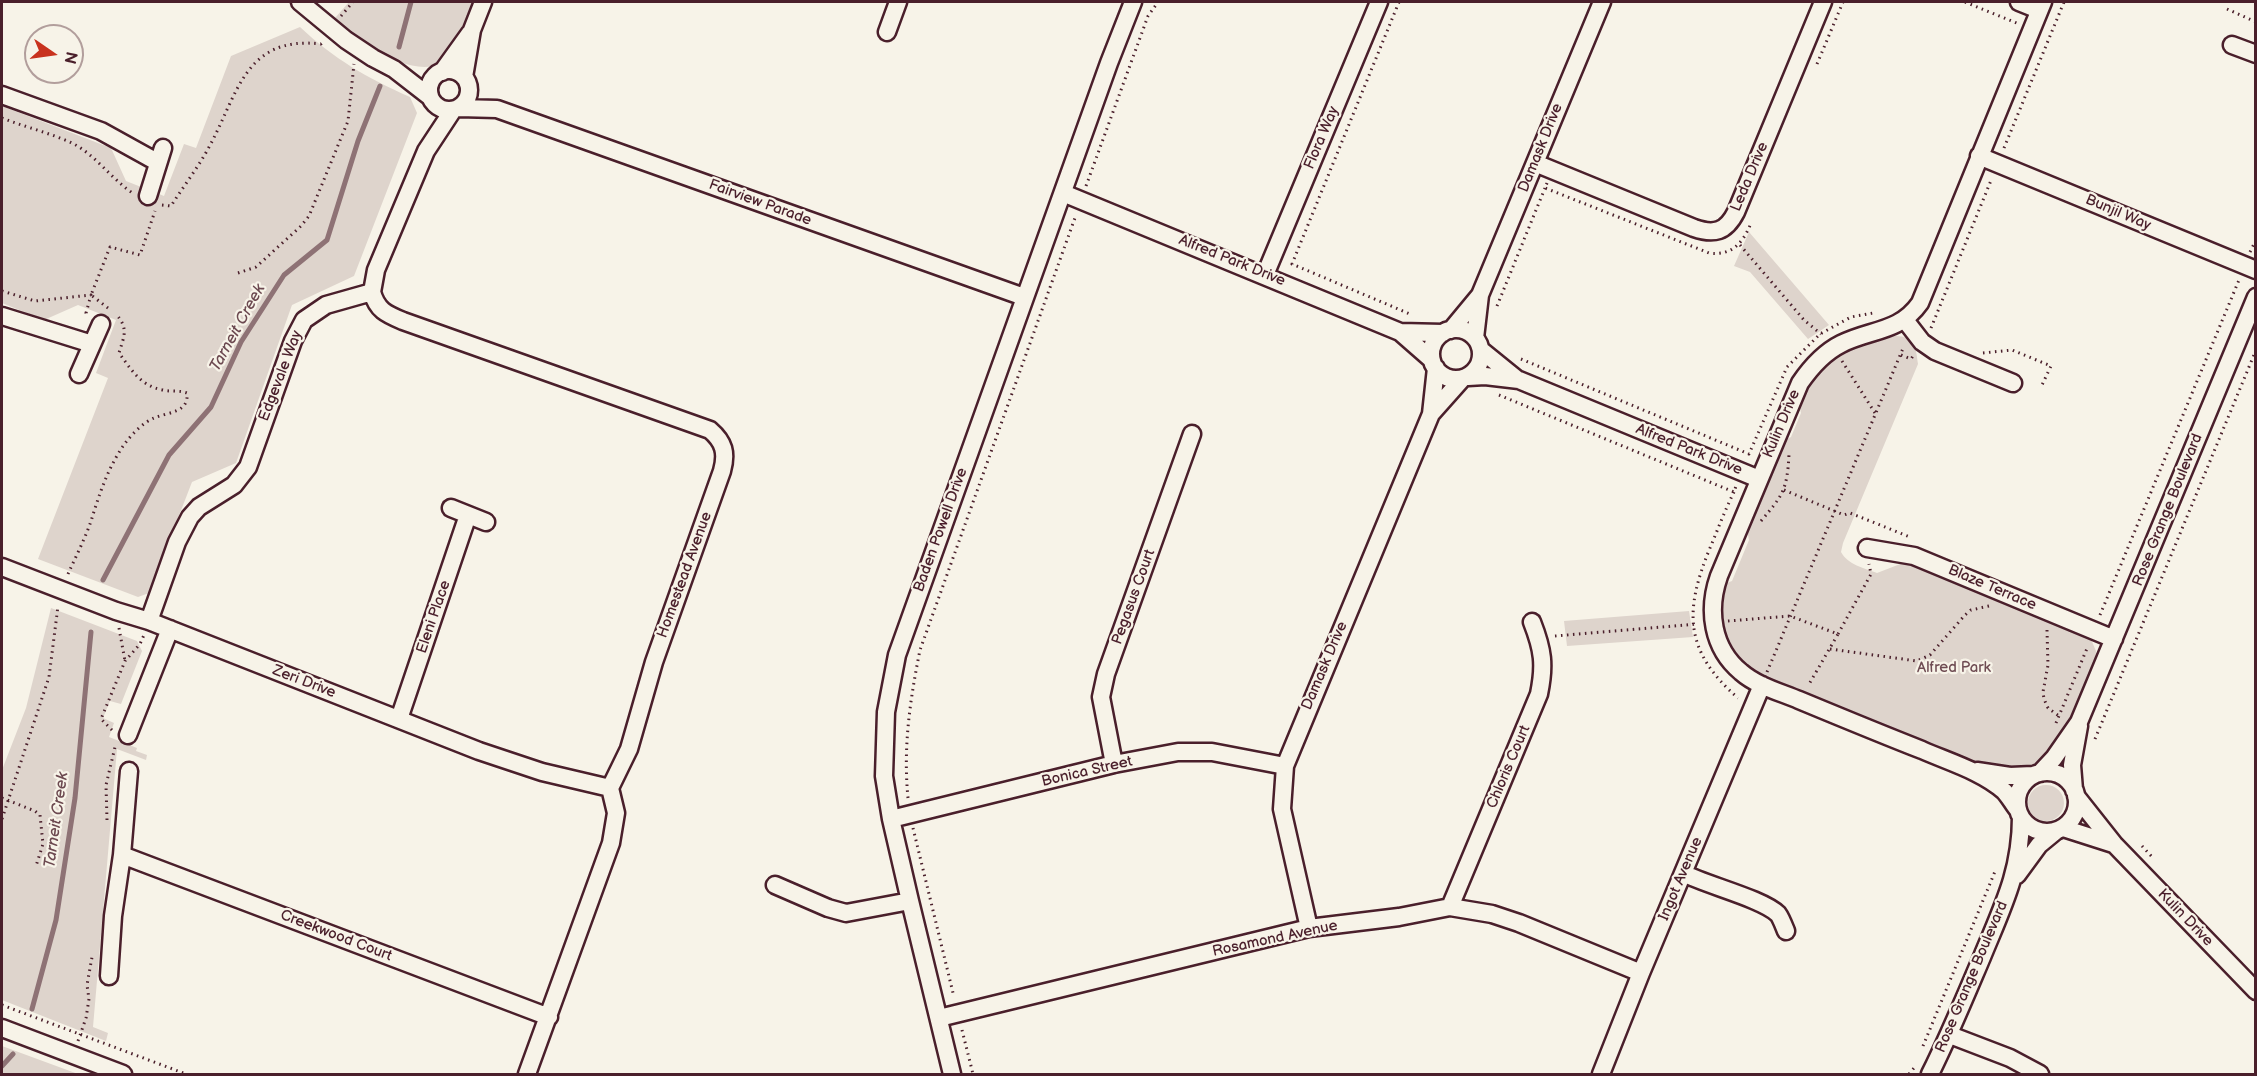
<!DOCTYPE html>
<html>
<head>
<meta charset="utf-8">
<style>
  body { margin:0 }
  #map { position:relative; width:2257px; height:1076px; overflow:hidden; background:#f7f3e8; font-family:"Balsamiq Sans",sans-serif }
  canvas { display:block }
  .frame { position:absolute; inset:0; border:3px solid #4a1f2b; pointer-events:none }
  .north { position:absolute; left:24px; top:24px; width:60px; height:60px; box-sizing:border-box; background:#f7f3e8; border:2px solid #b29e9c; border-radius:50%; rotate:103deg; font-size:16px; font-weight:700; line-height:24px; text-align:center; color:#4a1f2b }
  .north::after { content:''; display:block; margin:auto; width:21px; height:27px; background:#c8321e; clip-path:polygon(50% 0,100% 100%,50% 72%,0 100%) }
</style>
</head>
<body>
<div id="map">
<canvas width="2257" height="1076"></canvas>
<div class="frame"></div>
<div class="north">N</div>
</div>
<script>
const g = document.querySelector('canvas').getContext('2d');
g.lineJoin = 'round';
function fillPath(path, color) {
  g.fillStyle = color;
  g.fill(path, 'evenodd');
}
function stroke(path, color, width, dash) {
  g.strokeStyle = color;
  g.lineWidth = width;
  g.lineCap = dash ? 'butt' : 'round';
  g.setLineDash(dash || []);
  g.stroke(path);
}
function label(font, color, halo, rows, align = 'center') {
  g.font = font + ' "Balsamiq Sans",sans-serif';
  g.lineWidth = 4.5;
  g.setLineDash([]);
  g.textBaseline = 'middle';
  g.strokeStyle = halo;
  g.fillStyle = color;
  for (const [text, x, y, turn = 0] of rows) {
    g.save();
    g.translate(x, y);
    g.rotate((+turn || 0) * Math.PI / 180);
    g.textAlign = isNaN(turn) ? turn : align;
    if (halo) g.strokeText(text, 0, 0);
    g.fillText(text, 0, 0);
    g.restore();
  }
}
fillPath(new Path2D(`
  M349,2H474L462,32L440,64C406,78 358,39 335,18Z
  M300,27C334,59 367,78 410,97L417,113L354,276L292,305L236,463L192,482L149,593L138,597L38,559L108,378L96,373L116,320L78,305L44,320L2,303V106L111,148L126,181L164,196L184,144L196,148L231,56Z
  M1749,232L1829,325L1808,339L1750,272L1734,266Z
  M1893,336C1914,335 1916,346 1918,364L1843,543L1841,552C1848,565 1864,568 1877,573L1908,561L2090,637L2096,651L2095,664L2065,734L2041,762L2033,767L2000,770L1951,755L1760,676C1737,662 1718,637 1720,608C1720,600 1723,592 1724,584L1732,581L1749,540L1747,530L1783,441L1791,437L1801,413L1799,404C1820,359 1846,347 1893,336Z
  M51,608L137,641L142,651L121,704L110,701L103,718L114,723L109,737L137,748L136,751L147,755L146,760L117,749L93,1027L108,1033L106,1041L2,1000V770L26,708Z
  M1689,611L1693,637L1567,646L1564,621Z
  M2028 803a18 18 0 1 1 36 0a18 18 0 1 1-36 0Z
  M2,1046L78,1074H2Z`), '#ded4cc');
stroke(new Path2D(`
  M399,47L411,2
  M103,580L169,455L211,407L241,342L284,275L327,240L358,141L380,86
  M32,1009L56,920L75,798L91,632
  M2,1066L13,1054`), '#8e7275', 5);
const minor = new Path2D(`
  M300,2L346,40L373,58L394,69L430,97
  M2019,2L2039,10
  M887,32L898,2
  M2232,45L2256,54
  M429 90a20 20 0 1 1 40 0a20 20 0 1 1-40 0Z
  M442,72L470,33
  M464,77L472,30L483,2
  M2,95L101,131L157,162
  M459,108L497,109L1024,297
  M1979,156L2256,270
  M1535,163L1694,228C1714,235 1726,232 1736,212L1823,2
  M1063,193L1400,332L1432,360
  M148,196L163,148
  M1265,275L1379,2
  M372,292C377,310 386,314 403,321L710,430C724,442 727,453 722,471L654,662L629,749L610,788L616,813L611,843L527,1074
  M2,316L92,344
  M1905,320L1922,342L1935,351L2013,383
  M1431 354a25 25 0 1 1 50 0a25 25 0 1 1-50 0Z
  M1451,330L1480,295
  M1400,332L1443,333
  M1475,338L1480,295L1602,2
  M1481,350L1518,380
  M79,374L101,324
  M1468,377L1485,376L1519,380L1759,479
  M1431,414L1436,368
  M451,508L486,522
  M1867,548L1914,556L2114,639
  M2,567L116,611L149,621L479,751L542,772L610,788
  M149,621L177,542L190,517L199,507L234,485L248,467L293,341L304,320L326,305L372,292L376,270L426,151L453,110
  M399,719L468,515
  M128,735L170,629
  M1114,764L1101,697L1106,674L1192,434
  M1977,771L2010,776L2033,775
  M2017 802a30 30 0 1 1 60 0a30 30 0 1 1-60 0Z
  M2040,773L2054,758L2079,722L2256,297
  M2074,790L2072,765L2079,726
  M2076,796L2114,844L2256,991
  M2018,810C2013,804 2009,796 2004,791C1981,771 1949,762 1922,750C1881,734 1840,717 1799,700C1780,692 1757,686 1741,672C1712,648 1707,610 1719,576L1800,383C1811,367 1823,353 1841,344C1870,329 1899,333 1920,303L2043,2
  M891,819L1114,764L1178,752H1212L1285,766
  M2063,828L2113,844
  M122,855L549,1017
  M1683,873C1706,885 1763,899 1778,914C1781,918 1784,926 1786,931
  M2017,875L2039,845L2056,831
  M775,885L828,908L846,913L910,901
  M1450,907L1539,694C1545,665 1543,650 1532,622
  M1309,928L1282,809L1285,766L1431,414L1463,378
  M109,976L113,916L122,855L129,771
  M939,1018L1309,928L1399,917L1450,907L1492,914L1519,923L1641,973
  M2,1028L123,1074
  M1950,1035L2010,1058L2040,1074
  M952,1074L910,901L891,819L884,776L886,712L897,655L1109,63L1133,2
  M1601,1074L1641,973L1762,685
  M1930,1074C1949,1036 1965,997 1982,957C2002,908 2021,872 2021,817`);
stroke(minor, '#4a1f2b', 21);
stroke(new Path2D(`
  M1399,2L1292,264L1410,314
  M1965,2L2019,24
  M2227,9L2256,22
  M341,16L353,2
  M1817,64L1843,2
  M2,118C25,127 50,133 72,143C96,155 111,179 134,194
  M2004,148L2064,2
  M1547,183L1545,188L1709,253C1732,256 1743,243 1751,223
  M1086,186L1148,16L1158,2
  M162,205L171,206C183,187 197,169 208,149C238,95 244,35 321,44L324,41
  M1740,245L1804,320L1821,334
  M2250,252L2256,240
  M238,273L256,267L301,226L309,216L348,121L354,64
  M2,291L35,301L91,295L86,313L88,315
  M1497,306L1545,188
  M108,308L91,295L110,247L140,255L155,211
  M1931,328L1992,178
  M1983,353L2012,350L2051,366L2042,385
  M1901,355L1911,359L1913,356
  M1521,359L1749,454L1787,367L1820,334L1851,317L1873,313
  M1842,361L1875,413
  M1499,395L1734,492L1736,486
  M1784,490L1844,515L1850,513L1910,537
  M1734,492C1725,510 1718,529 1710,548C1684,611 1684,651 1738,698
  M1761,521C1783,495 1787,490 1789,455
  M68,574C76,556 86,537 92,518C100,492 109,465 126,442C133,433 144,422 154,418C168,412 189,413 187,393C179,390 171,392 163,390C140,386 131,369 119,353C124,336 129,329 116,314
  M2100,615L2239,280
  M1728,621L1790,616L1838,634L1808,686
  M119,628L125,661
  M2047,630L2048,665L2043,692L2044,699L2048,708L2059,716
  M1838,634L1871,574L1869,564
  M1555,636L1698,624
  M1830,649L1917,661L1930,655L1965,615L1971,610L1989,606
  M1767,672L1904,346
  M2056,723L2088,646
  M112,730L101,719L125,661L140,644L144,635
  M2095,739L2256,350
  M2,798L35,811L40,815L43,844L36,866
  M908,798C903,747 910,700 920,650L1076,215
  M2,819L49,677L58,606
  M107,820L106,785L115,747
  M913,828L954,997
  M2142,846L2154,859
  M2,1005L186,1074
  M962,1030L973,1074
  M78,1041L86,1018L89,999L87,985L92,957
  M1923,1046L1996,869
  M1909,1074L1914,1068`), '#4a1f2b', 3, [1.5, 4.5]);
stroke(minor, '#f7f3e8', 16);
label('15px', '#4a1f2b', '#f7f3e8', [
  ["Flora Way",1322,138,-67],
  ["Damask Drive",1541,148,-68],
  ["Leda Drive",1750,177,-67],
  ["Fairview Parade",760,203,20],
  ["Bunjil Way",2118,213,23],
  ["Alfred Park Drive",1232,261,22],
  ["Edgevale Way",281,376,-69],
  ["Kulin Drive",1782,424,-67],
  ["Alfred Park Drive",1689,450,22],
  ["Rose Grange Boulevard",2168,510,-68],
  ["Baden Powell Drive",941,530,-70],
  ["Homestead Avenue",685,575,-70],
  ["Blaze Terrace",1992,588,23],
  ["Pegasus Court",1134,597,-70],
  ["Eleni Place",434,617,-71],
  ["Damask Drive",1325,666,-67],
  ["Zeri Drive",304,682,21],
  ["Chloris Court",1509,767,-67],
  ["Bonica Street",1087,772,-13],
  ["Ingot Avenue",1681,879,-67],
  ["Kulin Drive",2185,918,46],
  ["Creekwood Court",336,936,21],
  ["Rosamond Avenue",1275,939,-12],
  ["Rose Grange Boulevard",1972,977,-67]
]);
label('15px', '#6f4c53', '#f7f3e8', [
  ["Alfred Park",1954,668]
]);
label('italic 16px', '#6c4950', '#f7f3e8', [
  ["Tarneit Creek",238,328,-61],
  ["Tarneit Creek",57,820,-82]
]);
</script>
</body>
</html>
